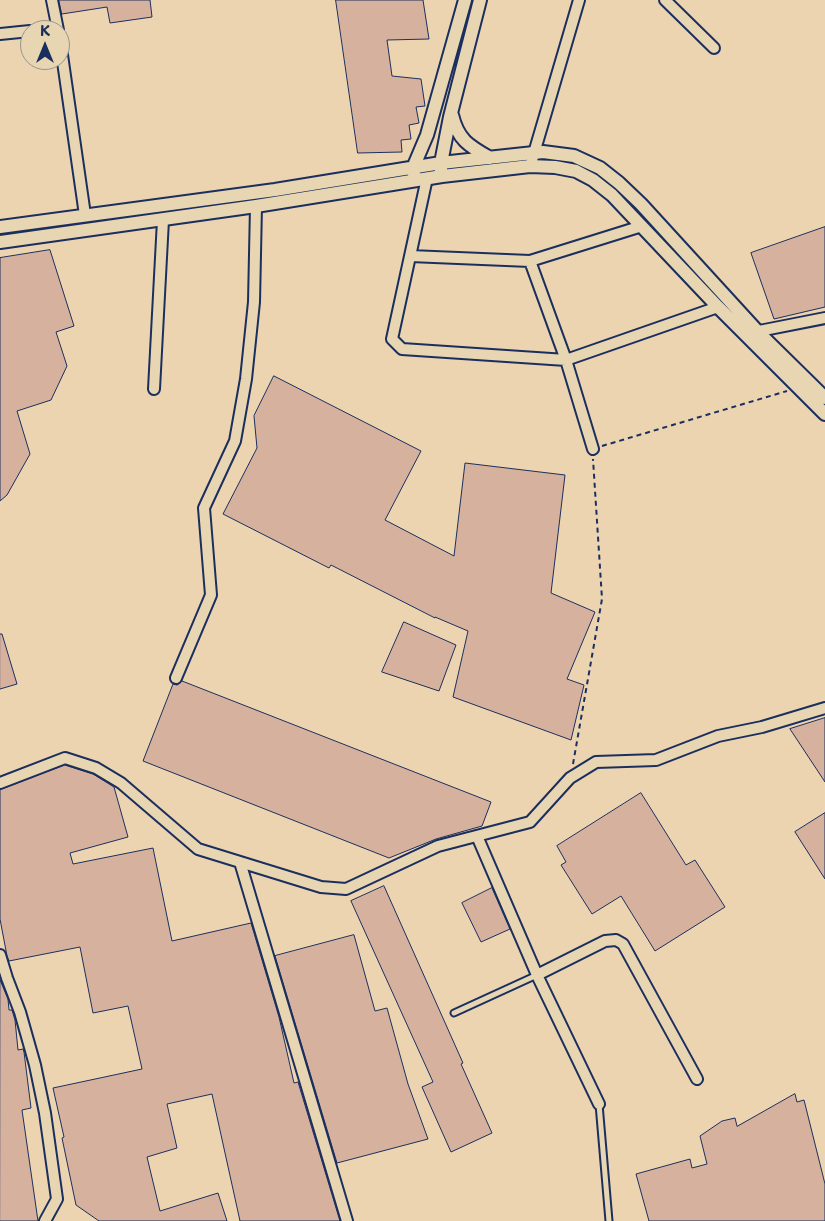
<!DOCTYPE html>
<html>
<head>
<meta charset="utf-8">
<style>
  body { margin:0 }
  #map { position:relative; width:825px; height:1221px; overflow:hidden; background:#ecd4b1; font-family:"Playpen Sans",sans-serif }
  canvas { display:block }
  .north { position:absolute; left:20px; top:20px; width:50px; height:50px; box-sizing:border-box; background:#e8d6b3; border:1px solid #969391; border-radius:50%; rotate:0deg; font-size:14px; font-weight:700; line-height:20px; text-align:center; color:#1b2f5e }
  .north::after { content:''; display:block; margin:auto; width:18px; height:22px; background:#1b2f5e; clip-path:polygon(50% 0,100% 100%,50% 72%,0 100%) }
</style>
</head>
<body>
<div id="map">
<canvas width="825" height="1221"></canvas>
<div class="north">K</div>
</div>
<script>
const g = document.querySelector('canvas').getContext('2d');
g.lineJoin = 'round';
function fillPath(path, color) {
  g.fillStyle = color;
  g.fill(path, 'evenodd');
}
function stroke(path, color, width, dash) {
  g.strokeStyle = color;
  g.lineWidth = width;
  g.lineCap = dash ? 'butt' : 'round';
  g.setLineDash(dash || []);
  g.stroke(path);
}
const building = new Path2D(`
  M59,0H150L152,17L110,23L107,7L62,14Z
  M336,0H423L429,39L387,40L392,76L421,79L425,106L416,107L419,123L409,125L411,139L401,140L402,152L358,153Z
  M825,227V307L774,319L751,253Z
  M50,250L74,326L56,332L67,366L51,400L17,411L30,454L7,495L0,501V258Z
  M274,376L421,451L385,520L454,556L465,463L565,475L551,593L595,612L567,679L584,685L571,740L453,697L468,631L435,617V618L331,565L329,568L223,514L257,448L254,416Z
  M404,622L456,645L439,691L382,672Z
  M0,634H2L17,684L0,689Z
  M182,681L491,802L482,826L436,839L389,858L143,761L173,684L177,685Z
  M825,718V782L790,729Z
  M65,765L93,774L114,787L128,837L70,853L73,864L153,848L172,941L251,923L279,1017L294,1083L298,1082L340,1221H240L212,1094L167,1104L177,1148L147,1157L160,1211L218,1193L227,1221H99L76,1205L62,1138L64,1137L53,1088L142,1069L128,1006L93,1013L80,947L9,961L7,956L0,919V790Z
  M641,793L686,865L695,860L725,907L655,951L621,896L592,914L561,865L566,862L557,846Z
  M825,813V879L795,832Z
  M384,886L463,1063L461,1064L492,1133L451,1152L422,1087L433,1082L351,901Z
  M492,888L510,929L481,942L462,903Z
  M354,935L375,1011L387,1008L408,1084L428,1139L337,1163L275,956Z
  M0,980L8,999L9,1010H12L15,1020L18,1050L23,1049L24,1052L31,1108L22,1110L38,1221H0Z
  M795,1094L797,1102L804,1100L825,1184V1221H649L636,1174L690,1159L692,1168L707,1164L700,1136L722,1121L735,1118L737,1126Z`);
fillPath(building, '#d6b19d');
stroke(building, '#1b2f5e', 1);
const service = new Path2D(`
  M454,1013L537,975
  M599,1104L609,1221`);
const minor = new Path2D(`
  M52,0L58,30
  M665,0L714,48
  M0,34L30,31
  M60,41L85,215
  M532,160L579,0
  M427,178L392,339L402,349L566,360L718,307
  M410,256L530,261
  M754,332L825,318
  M154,389L163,220
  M593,449L566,360L530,261L642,226
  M176,678L211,595L204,508L235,441L246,379L254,302L256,206
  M0,783L65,758L96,768L121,783L198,849L321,887L346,889L438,846L530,822L570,778L596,762L656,760L718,736L762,727L825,708
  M477,836L537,975L599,1104
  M240,862L347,1221
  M0,955L7,978L20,1012L35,1065L45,1113L57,1199L45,1221
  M537,975L605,941L616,940L623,944L697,1079`);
const tertiary = new Path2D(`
  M452,115C458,140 469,146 490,158
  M441,171V163L450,117L480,0
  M414,174L413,168L427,135L465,0
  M0,227L275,190L441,163L543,152L574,156L600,168L619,183L641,204L758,332L825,398
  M0,242L256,206L442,176L530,166L555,167L576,171L593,180L612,195L718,307L825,414`);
stroke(service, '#1b2f5e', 9);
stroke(minor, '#1b2f5e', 14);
stroke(tertiary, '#1b2f5e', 16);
stroke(new Path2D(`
  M602,446L787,391
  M573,764L602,599L593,459`), '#1b2f5e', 2, [5, 4]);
stroke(service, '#e8d6b3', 5);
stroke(minor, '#e8d6b3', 10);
stroke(tertiary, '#e8d6b3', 12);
</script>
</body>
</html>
